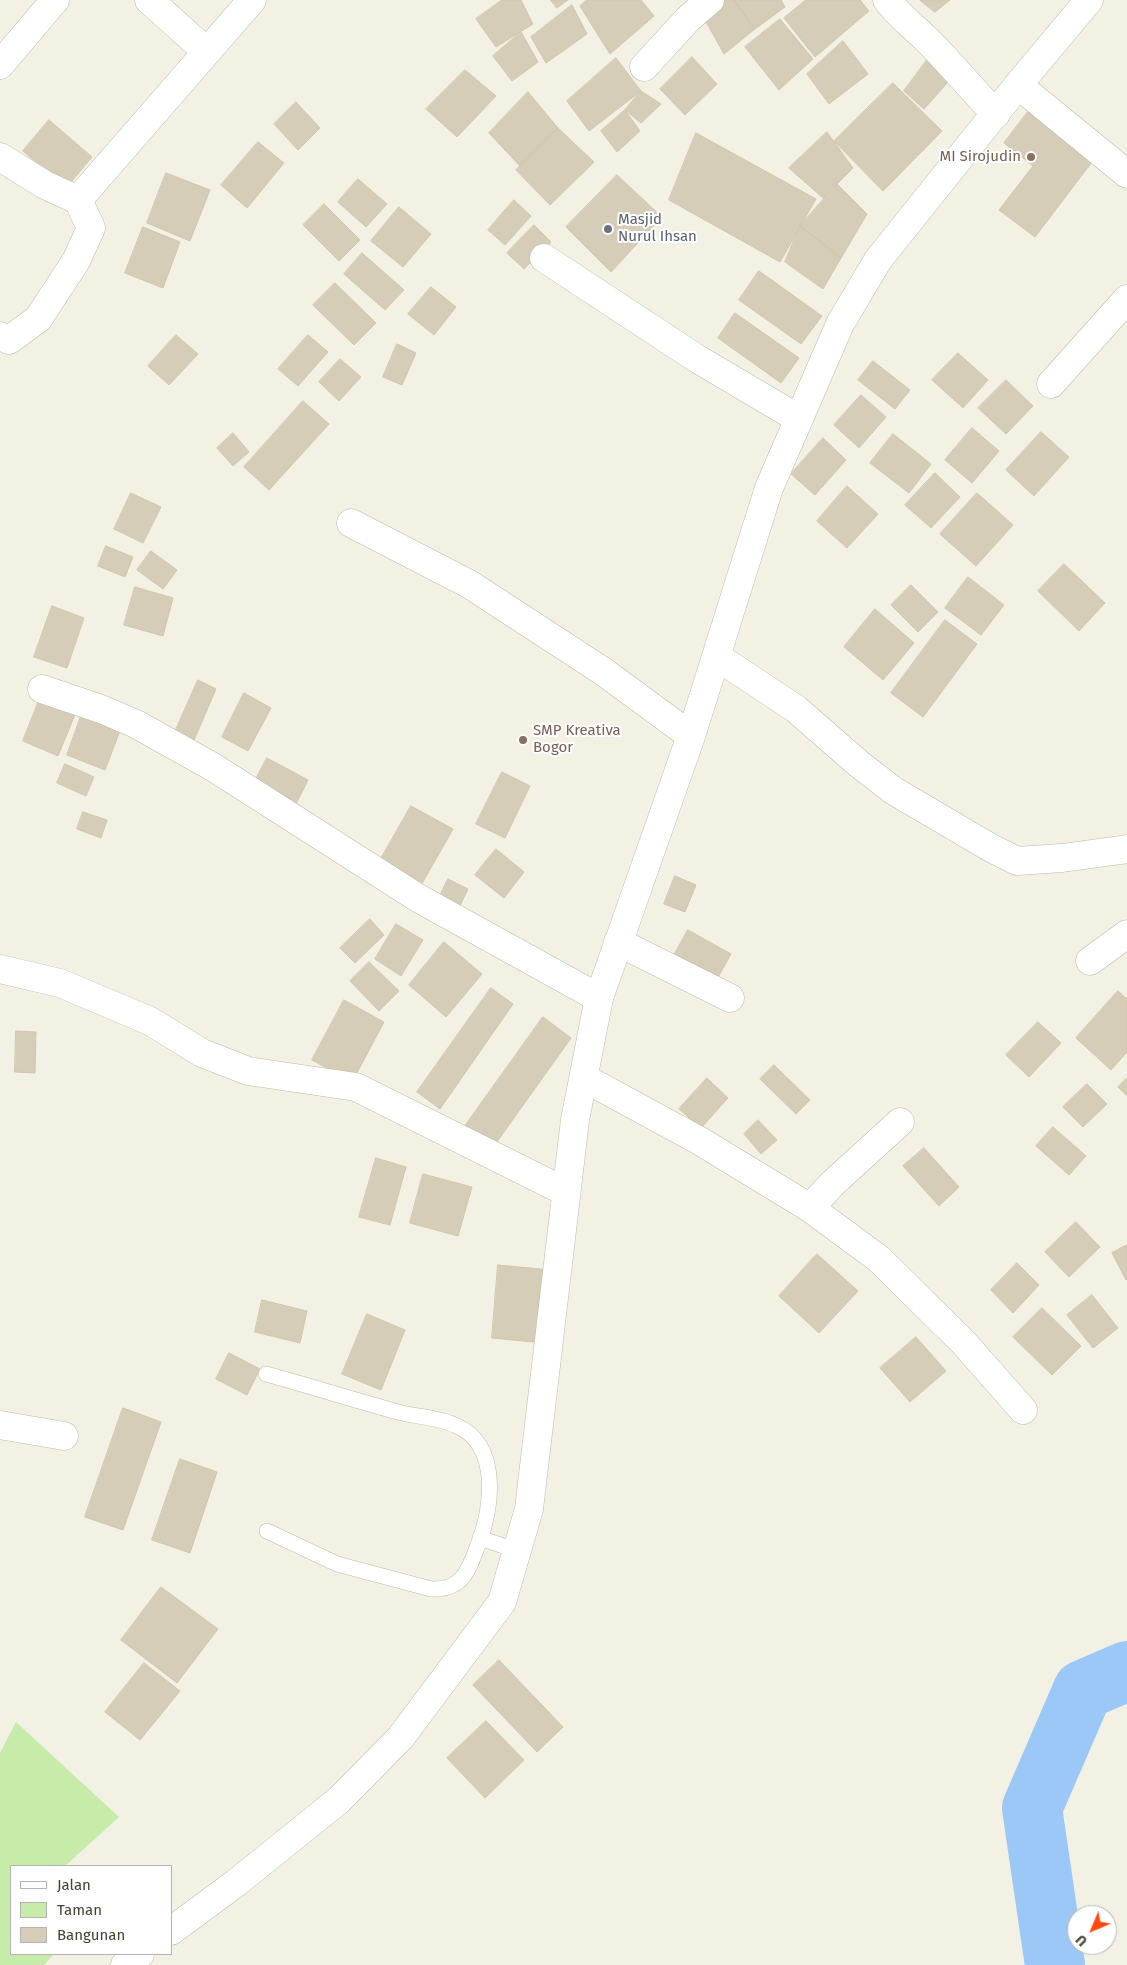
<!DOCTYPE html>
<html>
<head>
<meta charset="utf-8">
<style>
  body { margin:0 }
  #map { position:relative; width:1127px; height:1965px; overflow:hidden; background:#f3f0e4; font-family:"Fira Sans",sans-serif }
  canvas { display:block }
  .legend { position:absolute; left:10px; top:1865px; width:162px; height:90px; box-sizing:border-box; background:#fff; border:1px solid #b5b3ad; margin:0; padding:6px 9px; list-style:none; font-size:15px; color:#464033 }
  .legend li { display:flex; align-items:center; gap:10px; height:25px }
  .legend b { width:25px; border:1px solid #b5b3ad }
  .north { position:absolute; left:1067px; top:1905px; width:50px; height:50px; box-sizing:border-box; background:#fff; border:1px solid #b5b3ad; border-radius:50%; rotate:225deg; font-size:14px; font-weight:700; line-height:20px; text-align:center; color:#464033 }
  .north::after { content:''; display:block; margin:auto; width:18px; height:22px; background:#ff4a0f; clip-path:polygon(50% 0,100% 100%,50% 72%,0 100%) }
</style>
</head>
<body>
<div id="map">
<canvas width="1127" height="1965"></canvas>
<ul class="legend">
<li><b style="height:6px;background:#fff"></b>Jalan</li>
<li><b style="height:14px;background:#c7eba9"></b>Taman</li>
<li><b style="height:14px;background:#d6cdb8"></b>Bangunan</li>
</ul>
<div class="north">U</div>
</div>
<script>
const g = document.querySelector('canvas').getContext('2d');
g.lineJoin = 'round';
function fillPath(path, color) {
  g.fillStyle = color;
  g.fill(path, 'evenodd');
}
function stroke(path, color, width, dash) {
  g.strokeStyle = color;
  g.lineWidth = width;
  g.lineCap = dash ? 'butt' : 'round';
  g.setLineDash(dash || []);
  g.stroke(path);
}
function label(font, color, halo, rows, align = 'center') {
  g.font = font + ' "Fira Sans",sans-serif';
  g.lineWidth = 4;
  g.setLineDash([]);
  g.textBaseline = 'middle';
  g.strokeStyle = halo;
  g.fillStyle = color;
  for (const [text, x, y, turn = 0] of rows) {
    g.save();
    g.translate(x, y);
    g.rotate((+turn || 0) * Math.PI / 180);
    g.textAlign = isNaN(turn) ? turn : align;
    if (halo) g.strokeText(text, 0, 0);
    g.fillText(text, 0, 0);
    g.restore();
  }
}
fillPath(new Path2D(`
  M16,1722L119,1817L65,1866H11V1954H54L44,1965H0V1753Z`), '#c7eba9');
stroke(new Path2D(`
  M1055,1965L1032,1808L1083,1690L1127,1671`), '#9bc8f6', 60);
const building = new Path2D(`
  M502,0H521L533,24L496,47L476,19Z
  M551,0H568L557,8Z
  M587,0H641L654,16L610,54L580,6Z
  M724,0H734L755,29L724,54L704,18Z
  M734,0H781L785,7L755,29Z
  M806,0H860L869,11L815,57L784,18Z
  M920,0H950L935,12Z
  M572,5L587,34L546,63L531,37Z
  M780,19L813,59L779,90L745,47Z
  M521,32L538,62L512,81L493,56Z
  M843,41L868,74L829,104L807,74Z
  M692,57L717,84L685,115L660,89Z
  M616,58L641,91L589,131L567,101Z
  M927,60L949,81L924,109L904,91Z
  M465,70L496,96L457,137L426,109Z
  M893,83L942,131L883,191L834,141Z
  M641,91L661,104L641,123L625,110Z
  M528,92L558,128L520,166L489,133Z
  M296,102L320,128L298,150L274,124Z
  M1031,108L1095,158L1035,237L999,210L1033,166L1004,143Z
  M625,110L640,131L617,152L601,131Z
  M49,120L92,157L66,188L23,151Z
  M558,128L594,162L550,205L516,170Z
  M827,132L853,168L823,198L789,168Z
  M696,133L816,199L780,262L669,200Z
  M258,142L284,163L247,208L221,185Z
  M166,173L210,190L190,241L147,223Z
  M617,175L662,217L611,272L566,227Z
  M358,179L387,204L366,227L338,202Z
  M837,184L867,214L841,258L800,226Z
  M514,200L531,216L505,245L488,230Z
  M324,204L360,240L339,261L303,225Z
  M399,207L431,234L403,267L371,241Z
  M534,225L551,242L524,269L507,253Z
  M800,226L841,258L823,289L785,262Z
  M143,227L180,242L163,288L125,273Z
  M362,253L404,290L385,310L344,274Z
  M759,271L822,316L801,344L739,300Z
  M335,283L376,323L354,345L313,305Z
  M431,287L456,307L434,335L408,314Z
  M735,313L799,358L781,383L718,338Z
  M176,335L198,354L169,385L148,366Z
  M308,335L328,352L298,386L278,369Z
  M397,344L416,353L402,385L383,377Z
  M958,353L988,380L963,408L932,380Z
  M340,359L361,377L339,401L319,382Z
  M873,361L910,390L895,409L858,380Z
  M1006,380L1033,406L1006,434L978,408Z
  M861,395L886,417L859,448L834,425Z
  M303,401L329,424L269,490L244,467Z
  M972,428L999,451L972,483L945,460Z
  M1041,432L1069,457L1034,496L1006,470Z
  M233,433L249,452L233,466L217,448Z
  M893,434L931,464L909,493L870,463Z
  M823,438L846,460L815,495L791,474Z
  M935,473L960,497L931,528L905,505Z
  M847,486L878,514L847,548L817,521Z
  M131,493L161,507L143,543L114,529Z
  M977,493L1013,525L976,566L940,534Z
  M106,546L133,557L125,577L98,566Z
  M151,551L177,570L163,589L137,570Z
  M1064,564L1105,603L1079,631L1038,591Z
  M968,577L1004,605L981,635L945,608Z
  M911,585L938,612L918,632L891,605Z
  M135,587L173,598L163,636L124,625Z
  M52,606L84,618L67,668L34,657Z
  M875,609L914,643L883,680L844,647Z
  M945,620L977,644L923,717L891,693Z
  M198,680L216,689L194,740L175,732Z
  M244,693L271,708L248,751L222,737Z
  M40,698L76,712L58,756L23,741Z
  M84,708L123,723L105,770L67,755Z
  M267,758L308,780L293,810L251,789Z
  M65,764L94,777L86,796L57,783Z
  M502,772L530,786L505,838L476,824Z
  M411,806L453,829L420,887L378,864Z
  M83,812L107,820L101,838L77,829Z
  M496,849L524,872L504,898L475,875Z
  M675,876L696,885L685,912L664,904Z
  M448,879L468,889L456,914L436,904Z
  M370,919L384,935L355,963L340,948Z
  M396,924L423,940L401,976L375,959Z
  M688,930L731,954L716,981L673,957Z
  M444,942L482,974L446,1017L409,985Z
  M369,962L399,991L379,1011L350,981Z
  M491,988L513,1004L440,1109L417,1092Z
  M1118,991L1127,999V1052L1111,1070L1076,1038Z
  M344,1000L384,1022L352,1082L312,1060Z
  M543,1017L571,1038L489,1153L460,1133Z
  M1038,1022L1061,1043L1029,1077L1006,1055Z
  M16,1031L36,1032L35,1073L15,1072Z
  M774,1065L810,1100L796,1114L760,1079Z
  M707,1078L728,1098L701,1128L679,1109Z
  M1127,1078V1096L1118,1087Z
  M1087,1084L1107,1104L1083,1127L1063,1107Z
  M758,1120L777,1140L761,1154L744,1134Z
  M1053,1127L1086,1156L1069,1175L1036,1146Z
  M924,1148L959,1187L939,1206L903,1166Z
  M376,1158L406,1167L390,1225L359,1217Z
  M423,1174L472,1187L458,1236L410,1223Z
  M1076,1222L1100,1247L1069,1277L1045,1252Z
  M1127,1245V1279L1126,1280L1112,1253Z
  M817,1254L858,1291L819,1333L779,1296Z
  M1017,1263L1039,1285L1013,1313L991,1290Z
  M498,1265L551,1270L544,1343L492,1338Z
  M1092,1295L1118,1328L1093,1348L1067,1315Z
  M262,1300L307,1311L300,1343L255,1332Z
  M1042,1308L1081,1346L1052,1375L1013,1337Z
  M367,1314L405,1330L381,1390L342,1374Z
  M916,1337L946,1371L910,1402L880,1368Z
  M229,1353L260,1369L247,1395L216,1379Z
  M123,1408L161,1422L123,1530L85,1517Z
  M180,1459L217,1472L190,1553L152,1540Z
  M161,1587L218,1629L177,1683L121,1640Z
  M499,1660L563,1727L537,1752L473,1685Z
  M144,1663L180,1691L140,1740L105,1712Z
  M486,1721L524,1760L485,1798L447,1758Z`);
fillPath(building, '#d6cdb8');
stroke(building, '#d1c6ab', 1);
const lane = new Path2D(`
  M266,1374C310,1386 354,1400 398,1412C416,1417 439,1417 457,1426C501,1446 492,1508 478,1545C468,1571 463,1590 431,1589L337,1564L267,1531
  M480,1538L518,1551`);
const street = new Path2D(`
  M149,0L206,51
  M887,0C898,15 912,25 925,38C950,62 971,89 996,114
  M0,65L55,0
  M644,67L688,19L710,0
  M1018,85L1127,174
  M0,157L45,185L78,200
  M544,258L696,358L799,419
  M0,336L9,340L38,319L76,261L91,228L78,200L252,0
  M1051,384L1127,299
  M351,523L469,584L604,672L691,736
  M716,656L796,709L859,764L894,791L991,848L1017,861L1062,858L1127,849
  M42,689L101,709L136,724L213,767L418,898L599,998
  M618,942L730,998
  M1090,961L1127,934
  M0,969L60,983L150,1021L202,1053L248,1071L356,1087L566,1192
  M584,1078L700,1141L810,1208L879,1259L964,1343L1023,1410
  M810,1208L832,1184L900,1122
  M0,1425L64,1436
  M171,1931L236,1883L339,1800L401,1737L502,1602L529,1509L575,1120L599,998L691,736L769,488L840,324L878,260L1018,85L1089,0
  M125,1965L140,1954`);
stroke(lane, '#bfb9a6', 16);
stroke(street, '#bfb9a6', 29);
stroke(lane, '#fff', 15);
stroke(street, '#fff', 28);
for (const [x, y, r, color] of [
  [1031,157,5,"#8d6e63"],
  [608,229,5,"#6b7280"],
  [523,740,5,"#8d6e63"]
]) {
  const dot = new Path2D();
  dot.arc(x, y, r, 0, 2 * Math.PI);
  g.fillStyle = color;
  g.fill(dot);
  stroke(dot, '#fff', 2);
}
label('15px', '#785e54', '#fff', [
  ["MI Sirojudin",1021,157],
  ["SMP Kreativa",533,731,"left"],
  ["Bogor",533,748,"left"]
], 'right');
label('15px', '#5b616d', '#fff', [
  ["Masjid",618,220],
  ["Nurul Ihsan",618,237]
], 'left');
</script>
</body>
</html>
